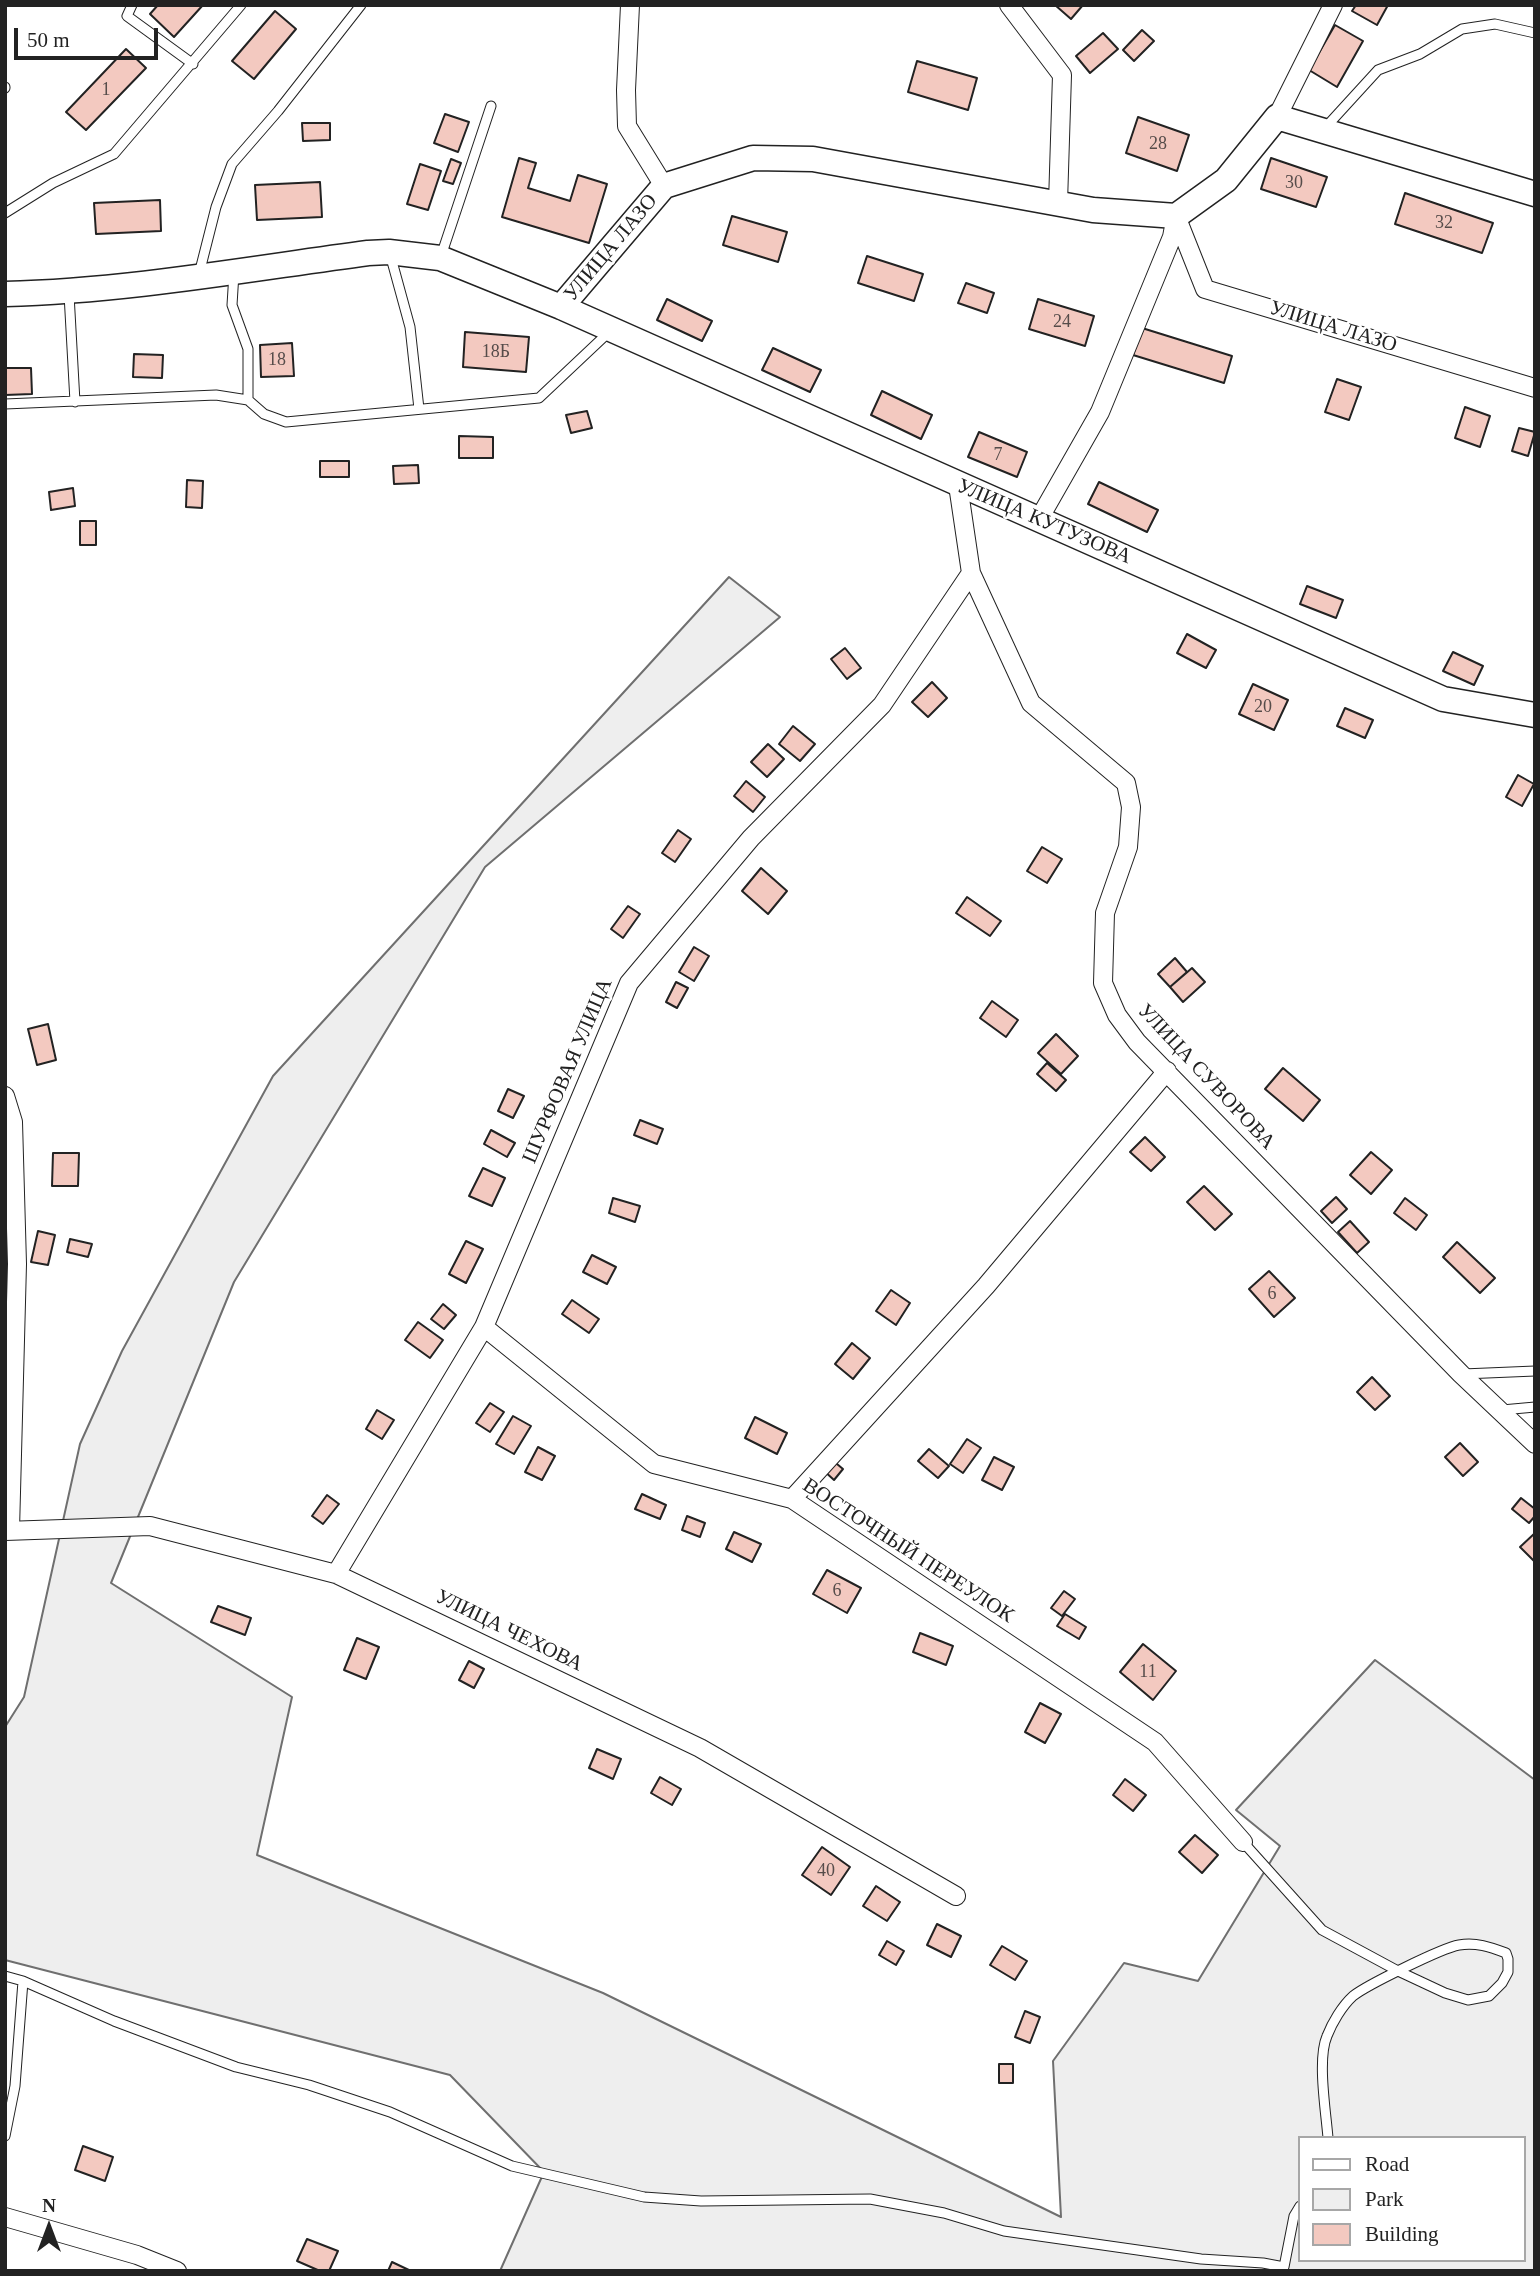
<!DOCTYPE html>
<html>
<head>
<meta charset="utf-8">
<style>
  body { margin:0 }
  #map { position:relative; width:1540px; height:2276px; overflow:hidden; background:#fff; font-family:Georgia,serif }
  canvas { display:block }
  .frame { position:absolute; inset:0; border:7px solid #222; pointer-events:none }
  .legend { position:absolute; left:1298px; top:2136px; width:228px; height:126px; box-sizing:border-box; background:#fff; border:2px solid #a7a7a7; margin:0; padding:9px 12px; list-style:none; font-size:21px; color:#222 }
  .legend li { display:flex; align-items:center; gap:14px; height:35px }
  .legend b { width:35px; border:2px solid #a7a7a7 }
  .north { position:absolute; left:14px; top:2192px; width:70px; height:70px; -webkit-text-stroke:5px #fff; paint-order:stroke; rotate:0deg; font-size:19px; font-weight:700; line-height:28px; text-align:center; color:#222 }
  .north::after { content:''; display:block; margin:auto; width:24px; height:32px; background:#222; clip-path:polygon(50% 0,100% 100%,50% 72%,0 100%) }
  .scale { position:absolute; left:14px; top:28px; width:144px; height:32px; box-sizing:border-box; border:4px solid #222; border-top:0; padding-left:9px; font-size:21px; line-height:24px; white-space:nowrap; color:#222; -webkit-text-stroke:5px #fff; paint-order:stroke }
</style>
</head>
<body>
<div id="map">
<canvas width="1540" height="2276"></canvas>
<div class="frame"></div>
<ul class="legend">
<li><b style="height:9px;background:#fff"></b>Road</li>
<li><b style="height:19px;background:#eee"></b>Park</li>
<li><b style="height:19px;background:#f3c9c0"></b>Building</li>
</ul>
<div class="north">N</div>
<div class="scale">50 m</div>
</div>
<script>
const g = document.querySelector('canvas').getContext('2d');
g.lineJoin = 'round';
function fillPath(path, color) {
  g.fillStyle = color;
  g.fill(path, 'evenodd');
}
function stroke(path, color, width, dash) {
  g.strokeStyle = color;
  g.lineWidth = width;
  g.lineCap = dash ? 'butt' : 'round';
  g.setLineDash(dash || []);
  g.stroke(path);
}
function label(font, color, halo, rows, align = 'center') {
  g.font = font + ' Georgia,serif';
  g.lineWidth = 5;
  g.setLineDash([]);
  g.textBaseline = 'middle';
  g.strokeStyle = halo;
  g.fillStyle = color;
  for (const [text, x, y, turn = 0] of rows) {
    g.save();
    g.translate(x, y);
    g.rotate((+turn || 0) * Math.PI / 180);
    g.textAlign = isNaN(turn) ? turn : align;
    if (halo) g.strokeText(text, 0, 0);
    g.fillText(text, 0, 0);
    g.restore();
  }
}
const green = new Path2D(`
  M729,577L780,617L485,867L234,1282L111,1583L292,1697L257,1855L603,1993L1061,2217L1053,2061L1124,1963L1198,1981L1280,1846L1236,1810L1375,1660L1535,1780V2271H500L544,2172L450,2075L5,1960V1727L24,1697L80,1444L122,1351L273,1076ZM1300,2138H1524V2260H1300Z`);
fillPath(green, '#eee');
stroke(green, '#6f6f6f', 2);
const building = new Path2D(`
  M158,5H203L174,37L150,14Z
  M1055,5H1083L1071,19Z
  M1356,5H1388L1377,25L1352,11Z
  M275,11L296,29L254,79L232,61Z
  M1335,25L1363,41L1337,87L1309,70Z
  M1142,30L1154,41L1134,61L1123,50Z
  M1103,33L1118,49L1090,73L1076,56Z
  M126,49L146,68L86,130L66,112Z
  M917,61L977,78L968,110L908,92Z
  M445,114L469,122L458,152L434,143Z
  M1138,117L1189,135L1177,171L1126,153Z
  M302,123H330V140L303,141Z
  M519,158L536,163L528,188L570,201L578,175L607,184L589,243L502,217Z
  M1271,158L1327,177L1316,207L1261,189Z
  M451,159L461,163L453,184L443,181Z
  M420,164L441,171L428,210L407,204Z
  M320,182L322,217L257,220L255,185Z
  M1405,193L1493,223L1482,253L1395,224Z
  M160,200L161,231L96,234L94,203Z
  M732,216L787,232L778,262L723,245Z
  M867,256L923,274L914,301L858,283Z
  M966,283L994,293L987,313L958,303Z
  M667,299L712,321L702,341L657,320Z
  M1038,299L1094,316L1085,346L1029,329Z
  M1142,328L1232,356L1224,383L1133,355Z
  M465,332L529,337L526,372L463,367Z
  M292,343L294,376L261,377L260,345Z
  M773,348L821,370L810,392L762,370Z
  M134,354L163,355L162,378L133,377Z
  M5,368H31L32,394L5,395Z
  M1337,379L1361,387L1349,420L1325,412Z
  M882,391L932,415L921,439L871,415Z
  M1465,407L1490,416L1480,447L1455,438Z
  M587,411L592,428L571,433L566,415Z
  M1519,428L1535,432L1528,456L1512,451Z
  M979,432L1027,452L1017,477L968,457Z
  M459,436L493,437V458H459Z
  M320,461H349V477H320Z
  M418,465L419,483L394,484L393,466Z
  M187,480L203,481L202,508L186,507Z
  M1099,482L1158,510L1147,532L1088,504Z
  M73,488L75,506L51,510L49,492Z
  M80,521H96V545H80Z
  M1307,586L1343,600L1336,618L1300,604Z
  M1187,634L1216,650L1206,668L1177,653Z
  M845,648L861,668L847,679L831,659Z
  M1453,652L1483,666L1474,685L1443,671Z
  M932,682L947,698L928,717L912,702Z
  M1253,684L1288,700L1274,730L1239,714Z
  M1345,708L1373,720L1365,738L1337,726Z
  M793,726L815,744L800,761L779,744Z
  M768,744L784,759L767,777L751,762Z
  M1518,775L1534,784L1522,806L1506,797Z
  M746,781L765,797L753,812L734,796Z
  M678,830L691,839L675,862L662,853Z
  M1042,847L1062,859L1047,883L1027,871Z
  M761,868L787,891L768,914L742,891Z
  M967,897L1001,921L990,936L956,913Z
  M628,906L640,914L623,938L611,929Z
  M694,947L709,956L694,981L679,972Z
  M1175,958L1187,972L1170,987L1158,974Z
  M1192,968L1205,982L1183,1002L1170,987Z
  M676,982L688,988L677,1008L666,1002Z
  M992,1001L1018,1020L1006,1037L980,1018Z
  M48,1024L56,1060L37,1065L28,1029Z
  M1056,1034L1078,1056L1061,1074L1038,1053Z
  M1047,1063L1066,1080L1056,1091L1037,1074Z
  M1283,1068L1320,1100L1303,1121L1265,1089Z
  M508,1089L524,1096L513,1118L498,1111Z
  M640,1120L663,1129L657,1144L634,1135Z
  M491,1130L515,1143L507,1157L484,1144Z
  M1145,1137L1165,1157L1151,1171L1130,1152Z
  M1371,1152L1392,1170L1371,1194L1350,1175Z
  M53,1153H79L78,1186H52Z
  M483,1168L505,1178L492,1206L469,1196Z
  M1204,1186L1232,1214L1215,1230L1187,1202Z
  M1336,1197L1347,1209L1332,1223L1321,1211Z
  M613,1198L640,1206L635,1222L609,1213Z
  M1405,1198L1427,1215L1416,1230L1394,1213Z
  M1350,1221L1369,1242L1357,1253L1338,1232Z
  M38,1231L55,1235L48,1265L31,1262Z
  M70,1239L92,1244L88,1257L67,1252Z
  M466,1241L483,1249L466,1283L449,1274Z
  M1457,1242L1495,1278L1480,1293L1443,1257Z
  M592,1255L616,1267L607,1284L583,1272Z
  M1269,1271L1295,1298L1274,1317L1249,1289Z
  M891,1290L910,1303L896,1325L876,1311Z
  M572,1300L599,1319L589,1333L562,1314Z
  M443,1304L456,1315L444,1329L431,1319Z
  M418,1322L443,1340L430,1358L405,1340Z
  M852,1343L870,1358L853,1379L835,1364Z
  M1372,1377L1390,1396L1375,1410L1357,1392Z
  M490,1403L504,1412L490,1432L476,1423Z
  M377,1410L394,1420L382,1439L366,1429Z
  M513,1416L531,1426L514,1454L496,1444Z
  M755,1417L787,1433L777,1454L745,1438Z
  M967,1439L981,1448L963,1473L950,1464Z
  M1460,1443L1478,1462L1463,1476L1445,1457Z
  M538,1447L555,1456L542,1480L525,1472Z
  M929,1449L949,1466L938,1478L918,1461Z
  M994,1457L1014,1467L1002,1490L982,1480Z
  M831,1459L843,1469L834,1480L822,1469Z
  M642,1494L666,1505L660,1519L635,1509Z
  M327,1495L339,1504L323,1524L312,1516Z
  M1521,1498L1535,1509V1516L1529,1523L1512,1509Z
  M687,1516L705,1523L700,1537L682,1530Z
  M734,1532L761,1544L752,1562L726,1549Z
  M1535,1533V1562L1520,1547Z
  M827,1570L861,1588L847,1613L813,1594Z
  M1064,1591L1075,1599L1062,1616L1051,1608Z
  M218,1606L251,1618L245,1635L211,1622Z
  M1065,1614L1086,1627L1079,1639L1057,1626Z
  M920,1633L953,1646L946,1665L913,1652Z
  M357,1638L379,1647L366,1679L344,1670Z
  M1143,1644L1176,1671L1153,1700L1120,1672Z
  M469,1661L484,1669L474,1688L459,1680Z
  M1040,1703L1061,1714L1045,1743L1025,1732Z
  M597,1749L621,1759L613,1779L589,1768Z
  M660,1777L681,1789L672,1805L651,1793Z
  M1125,1779L1146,1795L1133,1811L1113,1795Z
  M1195,1835L1218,1855L1202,1873L1179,1852Z
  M822,1847L850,1867L831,1895L802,1875Z
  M876,1886L900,1902L887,1921L863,1906Z
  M937,1924L961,1936L951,1957L927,1945Z
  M887,1941L904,1951L896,1965L879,1955Z
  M1002,1946L1027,1961L1015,1980L990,1965Z
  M1025,2011L1040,2017L1030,2043L1015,2037Z
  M999,2064H1013V2083H999Z
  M83,2146L113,2157L105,2181L75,2170Z
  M307,2239L338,2251L329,2271H320L297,2261Z
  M392,2262L411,2271H388Z`);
fillPath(building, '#f3c9c0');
stroke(building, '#222', 2);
const lane = new Path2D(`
  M132,5L127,16L193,64
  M5,87V88
  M1325,128L1378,70L1420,54L1462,29L1495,24L1535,33
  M5,213L53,183L114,154L241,5
  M390,254L410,327L419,409
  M441,256L491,106
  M234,273L232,305L248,349V400
  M199,274L216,207L232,164L278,111L361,5
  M69,294L75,402
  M5,404L216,395L248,400L264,414L286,422L539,398L609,332
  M1463,1374L1535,1371
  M1502,1410L1535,1407
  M1243,1842L1322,1930L1398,1971L1445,1993L1468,2000L1489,1996L1502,1983L1508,1972V1959L1506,1953C1490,1947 1476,1942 1459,1945C1442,1948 1367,1985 1353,1996C1342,2006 1332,2023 1327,2036C1317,2059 1326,2112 1328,2138
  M5,1976L23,1981L114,2021L236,2067L309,2085L390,2112L512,2166L644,2197L701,2201L870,2199L944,2213L1004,2231L1201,2259L1263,2263L1284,2267L1294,2216L1300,2206
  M5,2136L15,2086L23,1981`);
const street = new Path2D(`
  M630,5L626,90L627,126L664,186
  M1009,5L1062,75L1058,203
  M1277,117L1333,5
  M1176,216L1205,289L1535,388
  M958,485L971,573L1031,703L1126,783L1131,807L1128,847L1105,913L1103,983L1117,1015L1137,1042L1461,1374L1535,1444
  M1039,519L1100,412L1172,237L1176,216
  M5,1096L13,1122L17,1264L10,1530
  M484,1327L654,1464L792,1499L1155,1742L1243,1842
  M792,1499L986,1286L1167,1071
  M5,1531L150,1526L336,1574L700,1748L956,1896
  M336,1574L484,1327L629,983L751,838L882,705L971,573
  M5,2217L137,2255L177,2271`);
const secondary = new Path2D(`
  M5,294C127,291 248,269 368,253L389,252L440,258L561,307L1443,699L1535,715
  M561,307L664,186L753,158L813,159L1093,210L1176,216L1226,180L1277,117L1535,194`);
stroke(lane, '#222', 11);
stroke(street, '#222', 20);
stroke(secondary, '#222', 27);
stroke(lane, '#fff', 9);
stroke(street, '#fff', 18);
stroke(secondary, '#fff', 24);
label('18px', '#564c4a', null, [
  ["1",106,90],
  ["28",1158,144],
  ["30",1294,183],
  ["32",1444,223],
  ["24",1062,322],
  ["18Б",496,352],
  ["18",277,360],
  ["7",998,455],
  ["20",1263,707],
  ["6",1272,1294],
  ["6",837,1591],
  ["11",1148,1672],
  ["40",826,1871]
]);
label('21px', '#222', '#fff', [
  ["УЛИЦА ЛАЗО",611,248,-50],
  ["УЛИЦА ЛАЗО",1333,327,17],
  ["УЛИЦА КУТУЗОВА",1044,522,23],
  ["ШУРФОВАЯ УЛИЦА",568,1071,-67],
  ["УЛИЦА СУВОРОВА",1206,1077,47],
  ["ВОСТОЧНЫЙ ПЕРЕУЛОК",908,1551,33],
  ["УЛИЦА ЧЕХОВА",509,1631,26]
]);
</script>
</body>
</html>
